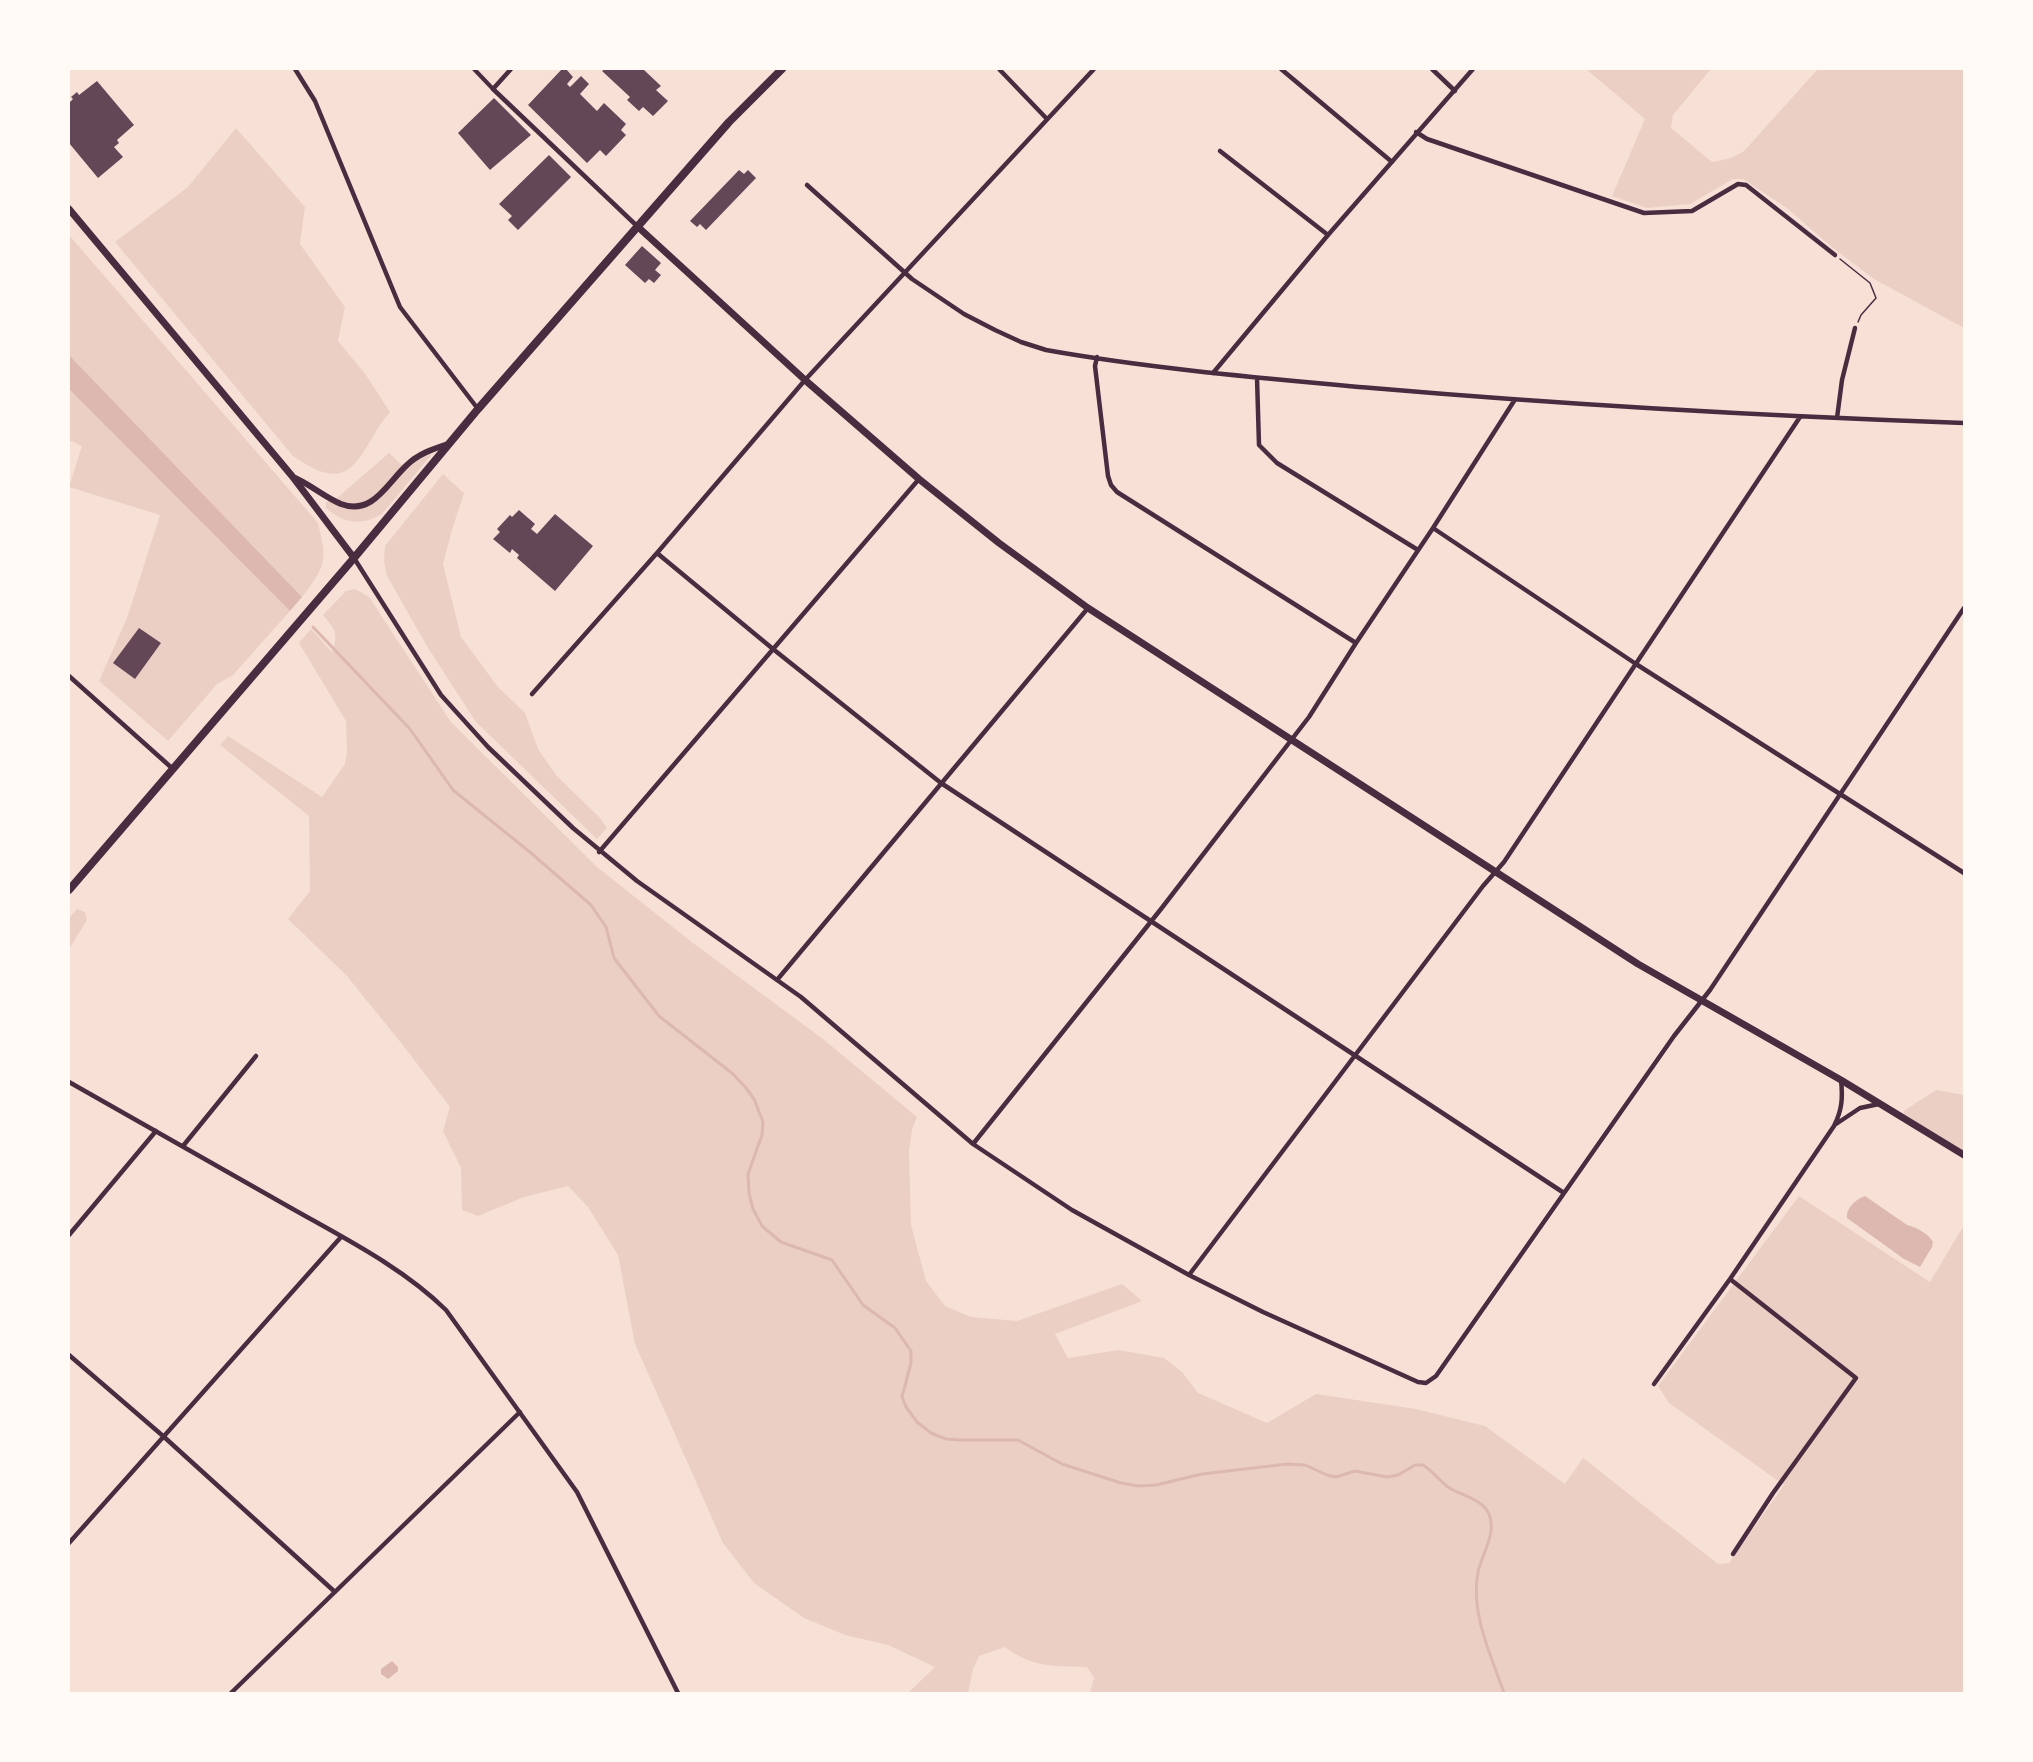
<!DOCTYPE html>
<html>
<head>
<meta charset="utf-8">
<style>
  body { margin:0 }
  #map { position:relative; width:2033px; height:1762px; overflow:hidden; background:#f7e1d7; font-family:Rubik,sans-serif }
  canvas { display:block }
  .frame { position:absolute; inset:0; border:70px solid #fffaf5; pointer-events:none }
</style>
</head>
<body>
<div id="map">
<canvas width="2033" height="1762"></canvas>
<div class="frame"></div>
</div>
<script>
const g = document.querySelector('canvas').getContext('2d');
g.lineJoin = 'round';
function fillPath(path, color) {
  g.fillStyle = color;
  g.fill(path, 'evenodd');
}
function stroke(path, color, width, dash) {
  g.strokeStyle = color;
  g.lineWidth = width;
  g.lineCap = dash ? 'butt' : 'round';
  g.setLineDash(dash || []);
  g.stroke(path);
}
fillPath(new Path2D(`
  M1586,69H1711L1673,115L1671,128L1712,162L1731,158L1744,151L1818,69H1964V328L1874,279L1833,248L1788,209L1743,179H1733L1690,204L1647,208L1612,196L1645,119Z
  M236,128L305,207L300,244L345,307L338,341L366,375L390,412C384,419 378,427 374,435C363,452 352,479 327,473C315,471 304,463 293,456L115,242L188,187Z
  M69,235L318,523C327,562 327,564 302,597L69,355Z
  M69,389L290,611L233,675L217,684L168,741L99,681L127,618L160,515L69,487L82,446L69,440Z
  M389,453L407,470L416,461L433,453L382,514C361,526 344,524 326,508V502L337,498Z
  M443,474L464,493L452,530L443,564L461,637L498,687L525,713L538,749L556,775L600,818L607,828L597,839L476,722L428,648L387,576L384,561L385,546Z
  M355,589L369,597L451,722L597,867L693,943L823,1039L917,1117L912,1130L909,1152L911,1225L926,1281L945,1306L971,1317L1017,1321L1122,1284L1142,1301L1055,1334L1068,1358L1118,1350L1164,1358L1182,1372L1198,1393L1267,1423L1316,1394L1416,1409L1485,1426L1565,1484L1583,1458L1718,1564L1729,1563L1784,1485L1669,1403L1658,1386L1799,1196L1930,1282L1964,1225V1693H1090L1094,1678L1087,1667C1054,1666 1032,1668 1005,1647L979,1656L973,1669L968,1693H908L935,1667L888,1645L845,1635L804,1618L754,1583L723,1543L635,1344L618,1255L588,1207L568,1186L524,1197L478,1216L462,1210L461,1168L443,1131L450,1107L402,1044L346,975L288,919L310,891L309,816L220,745L228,736L322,797L345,764L347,752L346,721L299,643L311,629L332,652C339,633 335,630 323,615L346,591Z
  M77,909L85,912L87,920L69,949V918Z
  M1936,1090L1964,1095V1155L1902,1116L1905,1110Z`), '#ebcfc5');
fillPath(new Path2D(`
  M69,355L302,597L290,611L69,389Z
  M1865,1196L1907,1225C1916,1227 1928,1233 1933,1242L1932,1247L1920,1267L1904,1259L1847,1218C1846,1208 1856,1199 1865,1196Z
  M392,1661L398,1667V1671L388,1679L381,1674V1669Z`), '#dcb8b0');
stroke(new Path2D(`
  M313,627L410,729L453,790L531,853L591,905L606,927L614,958L659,1016L733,1074L746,1088L754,1099L763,1122L762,1135L748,1174L749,1193L753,1209L762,1226L781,1242L832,1260L863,1305L895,1328L911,1351V1363L902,1397L906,1407L917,1422L931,1433L946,1439L960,1440H1018L1062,1464L1121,1483L1138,1486L1156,1485L1202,1474L1287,1464L1305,1465L1327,1475L1336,1477L1355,1471L1387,1477L1398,1475L1415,1465H1423C1434,1472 1441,1483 1451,1489C1464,1496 1483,1500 1489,1514C1497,1533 1482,1554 1478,1572C1470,1613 1491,1655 1504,1693`), '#dcb8b0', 3);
fillPath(new Path2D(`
  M562,69H566L573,77L567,84L570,87L581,76L589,84L580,94L597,111L604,103L626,124L621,130L626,135L606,156L600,150L587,163L528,105Z
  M605,69H643L661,86L656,90L668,101L653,116L643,107L639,111L627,100L630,97L602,71Z
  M97,81L134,125L117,140L119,143L114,147L123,157L98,178L69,143V103L73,99L71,97L77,92L79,95Z
  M494,98L531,135L490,170L458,133Z
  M549,155L571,177L518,230L508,220L512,216L499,204Z
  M739,170L744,174L748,170L756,178L706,230L700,224L697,227L690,221Z
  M642,246L661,263L655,270L661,275L654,283L649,279L645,283L625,265Z
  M519,510L535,524L531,529L537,534L555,514L593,546L555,591L517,558L519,555L512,549L510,553L493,539L500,532L497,529L510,515L512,517Z
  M139,628L161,643L135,679L113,663Z`), '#644757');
stroke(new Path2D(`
  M1840,259L1870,283L1876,298L1861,315L1858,322`), '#4a2c40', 1.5);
stroke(new Path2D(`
  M474,69L493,89`), '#4a2c40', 4);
stroke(new Path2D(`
  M295,69L315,101L400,307L478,409
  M511,69L493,89L637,226
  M999,69L1047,119
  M1281,69L1392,162
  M1432,69L1455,91
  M1416,132L1427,139L1644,213L1692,211L1738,184L1746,185L1835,255
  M1220,151L1328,235
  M807,185L912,279L964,314L995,330L1021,342L1046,350C1153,369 1263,378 1372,388C1569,405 1766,416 1964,423
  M1097,357L1095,366L1108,476L1111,485L1117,492L1356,643
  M1213,373L1328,235L1473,69
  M1257,378L1259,445L1277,463L1418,550
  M1837,418L1842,380L1855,328
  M1433,528L1636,664L1964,873
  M657,553L773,649L941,783L1564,1193
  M354,558L441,695L488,747L573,828L637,881L801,997L973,1144L1072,1210L1189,1275L1263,1312L1418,1382L1426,1383L1436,1376L1674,1036L1710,990L1964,608
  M69,676L173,769
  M532,694L657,553L805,380L1094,69
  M599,852L919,479
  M777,980L1088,608
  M69,1082C143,1124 217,1166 291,1208C344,1238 402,1267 446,1310L577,1492L678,1693
  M1836,1124L1860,1108L1879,1104
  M973,1144L1161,909L1309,717L1356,643L1433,528L1514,401
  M183,1146L256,1056
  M69,1235L156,1131
  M1189,1275L1483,886L1504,862L1800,417
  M1730,1279L1856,1378L1773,1493L1733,1554
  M69,1355L163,1436L335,1592
  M1654,1384L1730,1279L1834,1126C1842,1110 1843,1098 1841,1080
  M69,1543L341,1237
  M231,1693L520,1412`), '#4a2c40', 4.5);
stroke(new Path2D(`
  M293,477C310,484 324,497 341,504C373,516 387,483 407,465C418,454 433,449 448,444`), '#4a2c40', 6);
stroke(new Path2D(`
  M69,209L292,476L354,558
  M637,226L805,380L919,479L999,543L1088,608L1638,964L1841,1080L1964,1155`), '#4a2c40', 7);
stroke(new Path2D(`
  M69,890L354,558L478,409L729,122L782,69`), '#4a2c40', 8);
</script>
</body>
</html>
